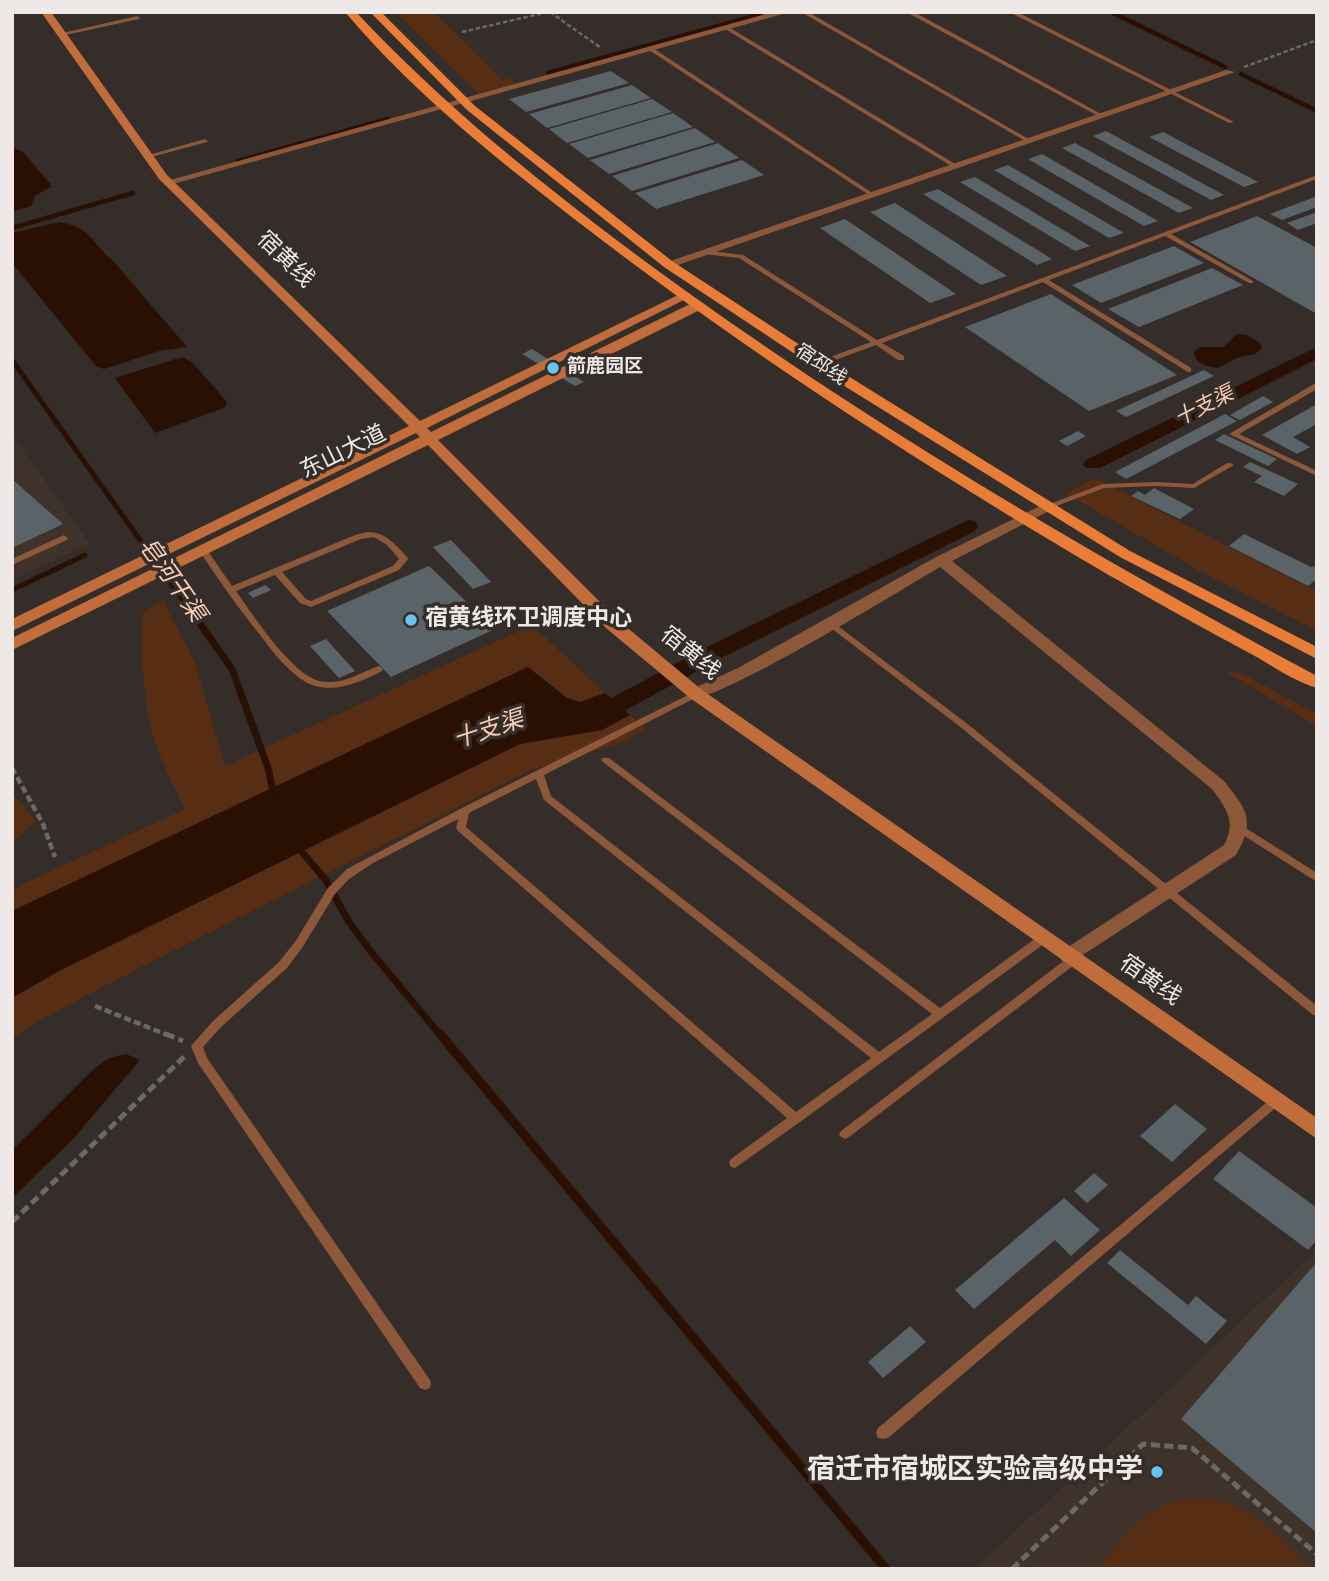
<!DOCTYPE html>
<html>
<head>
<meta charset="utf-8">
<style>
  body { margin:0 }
  #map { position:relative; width:1329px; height:1581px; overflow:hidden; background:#342d29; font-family:Overpass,sans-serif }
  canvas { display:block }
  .frame { position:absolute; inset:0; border:14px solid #eee8e6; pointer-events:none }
</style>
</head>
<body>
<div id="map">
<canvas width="1329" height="1581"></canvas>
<div class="frame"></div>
</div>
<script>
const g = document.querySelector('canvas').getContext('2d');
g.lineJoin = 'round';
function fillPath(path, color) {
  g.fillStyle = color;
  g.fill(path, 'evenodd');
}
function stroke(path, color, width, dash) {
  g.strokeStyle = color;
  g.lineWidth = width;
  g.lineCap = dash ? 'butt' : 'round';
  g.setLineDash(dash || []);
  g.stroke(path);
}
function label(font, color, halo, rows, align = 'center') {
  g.font = font + ' Overpass,"Noto Sans SC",sans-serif';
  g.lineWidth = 7;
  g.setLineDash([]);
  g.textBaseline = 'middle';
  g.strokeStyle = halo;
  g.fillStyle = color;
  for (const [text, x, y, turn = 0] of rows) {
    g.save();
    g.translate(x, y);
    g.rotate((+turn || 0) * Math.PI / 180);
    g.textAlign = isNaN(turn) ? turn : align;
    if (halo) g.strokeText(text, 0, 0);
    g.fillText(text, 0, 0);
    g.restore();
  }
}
fillPath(new Path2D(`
  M12,434L90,544L12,580Z
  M1317,1250V1569H974L1153,1404Z`), '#3f322a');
fillPath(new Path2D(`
  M395,12H434L503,80L510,78L516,84L479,94Z
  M1095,478L1317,592V631L1200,571L1066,493Z
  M163,601L195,662L225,766L532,625L605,693L580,702L567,698L528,667L12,911V890L21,885L185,809C171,782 155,749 149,719C142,684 141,647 143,612Z
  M1223,670L1243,674L1317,714V727Z
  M630,715L647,729L615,745L533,769L108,984L35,1023L12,1038V998L59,971L520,744L602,730Z
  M12,792L36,822L12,843Z
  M1186,1499C1197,1499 1209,1498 1219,1501C1256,1511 1285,1541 1310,1569H1097C1126,1536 1141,1509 1186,1499Z`), '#572d13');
fillPath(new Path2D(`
  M12,147L23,152L52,186L35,196L31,206L12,212Z
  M60,222C92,228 92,244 114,262L187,347L159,351L104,369L96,366L12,263V233Z
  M1237,334L1247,335L1260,343L1262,348L1255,354L1239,357L1217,368C1207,366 1195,364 1194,352L1200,347H1224Z
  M182,357L193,363L227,402L224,408L155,433L115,378Z
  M528,667L567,698L580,702L605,693L630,715L602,730L520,744L59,971L12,998V911Z
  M126,1054L140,1060L73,1139L12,1198V1150L96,1067L110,1058Z`), '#291002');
stroke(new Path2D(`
  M1111,12L1225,67
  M548,73L769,12
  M1241,74L1317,111
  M238,161L388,119
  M12,228L133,193`), '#291002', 4.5);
stroke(new Path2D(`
  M12,360L187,606
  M12,590L85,555`), '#291002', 5);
stroke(new Path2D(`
  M186,604L232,669L268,768L274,796
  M295,844L325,879L349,922L372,953L441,1036`), '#291002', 7);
stroke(new Path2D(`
  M440,1034L886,1569`), '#291002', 9);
fillPath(new Path2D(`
  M1317,347V359L1100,468H1086L1083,464L1086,460Z
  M968,520L975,521L978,526L975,531L725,656L615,716L586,721L578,719L574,713L578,707L602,703L709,646Z`), '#291002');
fillPath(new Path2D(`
  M611,71L629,83L526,112L509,99Z
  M632,85L651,98L547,128L529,114Z
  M652,99L672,112L567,143L549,129Z
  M673,113L693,127L588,158L569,144Z
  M695,128L715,142L609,174L590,160Z
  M1106,131L1224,195L1211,200L1093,136Z
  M1163,132L1258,182L1244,187L1149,137Z
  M718,143L739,158L632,191L612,176Z
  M1075,143L1193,208L1179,213L1062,148Z
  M1042,154L1158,221L1144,226L1028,159Z
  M742,160L764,175L656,209L635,193Z
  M1008,165L1124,233L1109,238L994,170Z
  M975,177L1090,246L1075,251L960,182Z
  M938,189L1052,259L1037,265L923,194Z
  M1317,196V207L1282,220L1270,214Z
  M895,203L1007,276L981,285L870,212Z
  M1317,212V223L1298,230L1287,223Z
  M1257,216L1317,248V314L1190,242Z
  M845,219L956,294L930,303L820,228Z
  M1174,246L1204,263L1101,303L1072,285Z
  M1212,268L1243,285L1139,327L1108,309Z
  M1051,294L1177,375L1089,411L965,327Z
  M532,349L584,382L575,386L522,354Z
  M1204,370L1214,376L1126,417L1116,411Z
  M1263,396L1273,402L1240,420L1230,415Z
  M1317,404V424L1293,437L1310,447L1297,454L1262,435Z
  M1225,414L1237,421L1126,479L1115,472Z
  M1078,431L1086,436L1067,446L1059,441Z
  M1224,434L1277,459L1268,466L1215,440Z
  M1250,462L1298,484L1284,496L1254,482L1262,476L1243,467Z
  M12,479L63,524L12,548Z
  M1154,488L1194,509L1180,519L1131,496L1138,491L1145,495Z
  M1244,534L1311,567L1317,566V579L1308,586L1229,546Z
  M451,540L491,582L473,589L433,547Z
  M429,566L495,629L391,677L327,611Z
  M265,585L271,590L253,598L248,593Z
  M326,639L355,671L339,678L310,646Z
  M1175,1104L1207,1129L1172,1162L1140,1136Z
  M1239,1151L1317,1208V1240L1308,1250L1213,1179Z
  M1094,1173L1108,1185L1087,1203L1074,1191Z
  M1064,1198L1100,1230L1071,1256L1055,1240L974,1309L955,1290Z
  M1120,1250L1188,1305L1196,1296L1227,1321L1206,1344L1107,1263Z
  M1317,1262V1533L1181,1419Z
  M910,1326L926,1342L883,1378L868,1362Z`), '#5a6368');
stroke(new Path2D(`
  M550,12L601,48
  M462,32L548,12
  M1244,67L1317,40`), '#6e6864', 2.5, [4.5, 2.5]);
stroke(new Path2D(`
  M12,768L43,824L55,857
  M95,1006L170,1036`), '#6e6864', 4.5, [7, 3.5]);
stroke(new Path2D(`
  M166,1034L183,1041
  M12,1222L186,1055
  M1012,1569L1143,1444L1192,1448L1317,1554`), '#6e6864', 5, [9, 4.5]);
fillPath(new Path2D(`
  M801,12H808L1032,141L1027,142Z
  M906,12H914L1105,116L1100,117Z
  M1009,12H1017L1234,122L1229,123Z
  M137,16L140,18L139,19L61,36L58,34Z
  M727,26L957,165L958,166L953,167L725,29L724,28Z
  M649,48H653L874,194L869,195L649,50Z
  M205,139L208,141L207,142L148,158L145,156Z
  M1317,175V179L1171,234L1253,281V283H1249L1165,236L1049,280L1191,368V372H1188L1043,282L882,343L904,356V360H898L876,345L819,366H816V362L871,342L739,258L703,254L700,252L703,250L743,255L877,340Z
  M1314,384H1317V389L1239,434L1317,471V476L1229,434Z
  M1227,463H1230L1234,465L1194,488L1156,486L1104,488L1051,508H1048L1044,506L1103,484L1156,482L1193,484Z
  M367,532C386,532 395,544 407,557L408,559L399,570L311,607L300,603L275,575L236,591C253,615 289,670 316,680C321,682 327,682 333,682C349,681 364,671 379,666L383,669L382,671C364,680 342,691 321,687C312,686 304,682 297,676C283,665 271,650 261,636C238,608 218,579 198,549L199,547H205L232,586L355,535ZM374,537L387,545L399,559L393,566L311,601L306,599L282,572L361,539Z
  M64,535L68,538L67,540L12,565V559Z
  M830,620L965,722L1317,1006V1016L1313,1015L959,726L827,625L826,623Z
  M696,691L701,694L699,696L544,775L551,796L879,1052L932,1014L603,762L601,760L603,758H609L940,1008L1040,935H1048L1049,938L1048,941L800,1122L735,1168L731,1167L729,1163L731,1159L787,1118L458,831L456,828L458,819L373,863L349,879L335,894L302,948L287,968L221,1027L203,1047L207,1058L430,1380L431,1384L430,1388L425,1390L420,1388L198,1063L191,1046L213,1021L279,962L295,942L328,888L347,869L462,808ZM536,779L544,800L871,1058L796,1112L466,827L469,813Z
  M1241,825L1317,873V882L1238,832L1236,829L1238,826Z
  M1074,955L1078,956L1079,959L1078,962L849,1137L845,1139L841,1137L839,1134L841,1131L1070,956Z
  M1276,1096L1280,1098L1282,1101L1280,1104L888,1438L883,1439L878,1438L876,1433L878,1428L1272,1098Z`), '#8d583a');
fillPath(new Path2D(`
  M773,12H790L173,184L163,182Z
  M1226,70L1235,72L672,267L668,268L662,264Z
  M1048,502L1053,503L1055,506L1053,509L952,561L1224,781C1247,810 1256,820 1236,855L1069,964L1062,961L1059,956L1062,951L1224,845C1237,822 1226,808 1212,789L940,567C906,587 714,705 690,698L688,694L690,690L738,668L936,557Z`), '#8d583a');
fillPath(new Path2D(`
  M41,12H51L167,175L420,421L680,294H688L690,297L427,428L431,432L692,303H702V309L438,440L618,620L702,690L1317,1118V1139L690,698L606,628L428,445L12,650V638L420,437L416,433L12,631V619L409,426L159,179Z`), '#c16d3b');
fillPath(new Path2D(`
  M345,12H356C447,109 544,186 650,265C861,420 1086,552 1317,676V688C1295,682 1273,666 1253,655C1204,629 1156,602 1107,574C928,469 754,357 590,231C503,164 416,96 345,12Z
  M370,12H381L475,106L672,261L835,368L1130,551L1317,647V659L1120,557L825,374L664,267L467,110Z`), '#e97d38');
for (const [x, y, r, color] of [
  [553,368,7,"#67c4f0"],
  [411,620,7,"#67c4f0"],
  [1157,1472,7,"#67c4f0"]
]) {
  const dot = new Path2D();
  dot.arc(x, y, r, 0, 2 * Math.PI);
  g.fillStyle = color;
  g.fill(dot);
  stroke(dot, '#342d29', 2.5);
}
label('19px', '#eee8e6', '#342d29', [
  ["宿邳线",820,366,34]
]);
label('bold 19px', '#eee8e6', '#342d29', [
  ["箭鹿园区",567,368]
], 'left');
label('italic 21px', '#facdb5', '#342d29', [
  ["十支渠",1205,408,-27]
]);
label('23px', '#eee8e6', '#342d29', [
  ["宿黄线",284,261,44],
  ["东山大道",344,454,-26],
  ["宿黄线",689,655,39],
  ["宿黄线",1149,982,35]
]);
label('bold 23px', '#eee8e6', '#342d29', [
  ["宿黄线环卫调度中心",425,620]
], 'left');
label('italic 24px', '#facdb5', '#342d29', [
  ["皂河干渠",170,581,55],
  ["十支渠",489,732,-18]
]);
label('bold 28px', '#eee8e6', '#342d29', [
  ["宿迁市宿城区实验高级中学",1143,1472]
], 'right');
</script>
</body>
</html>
